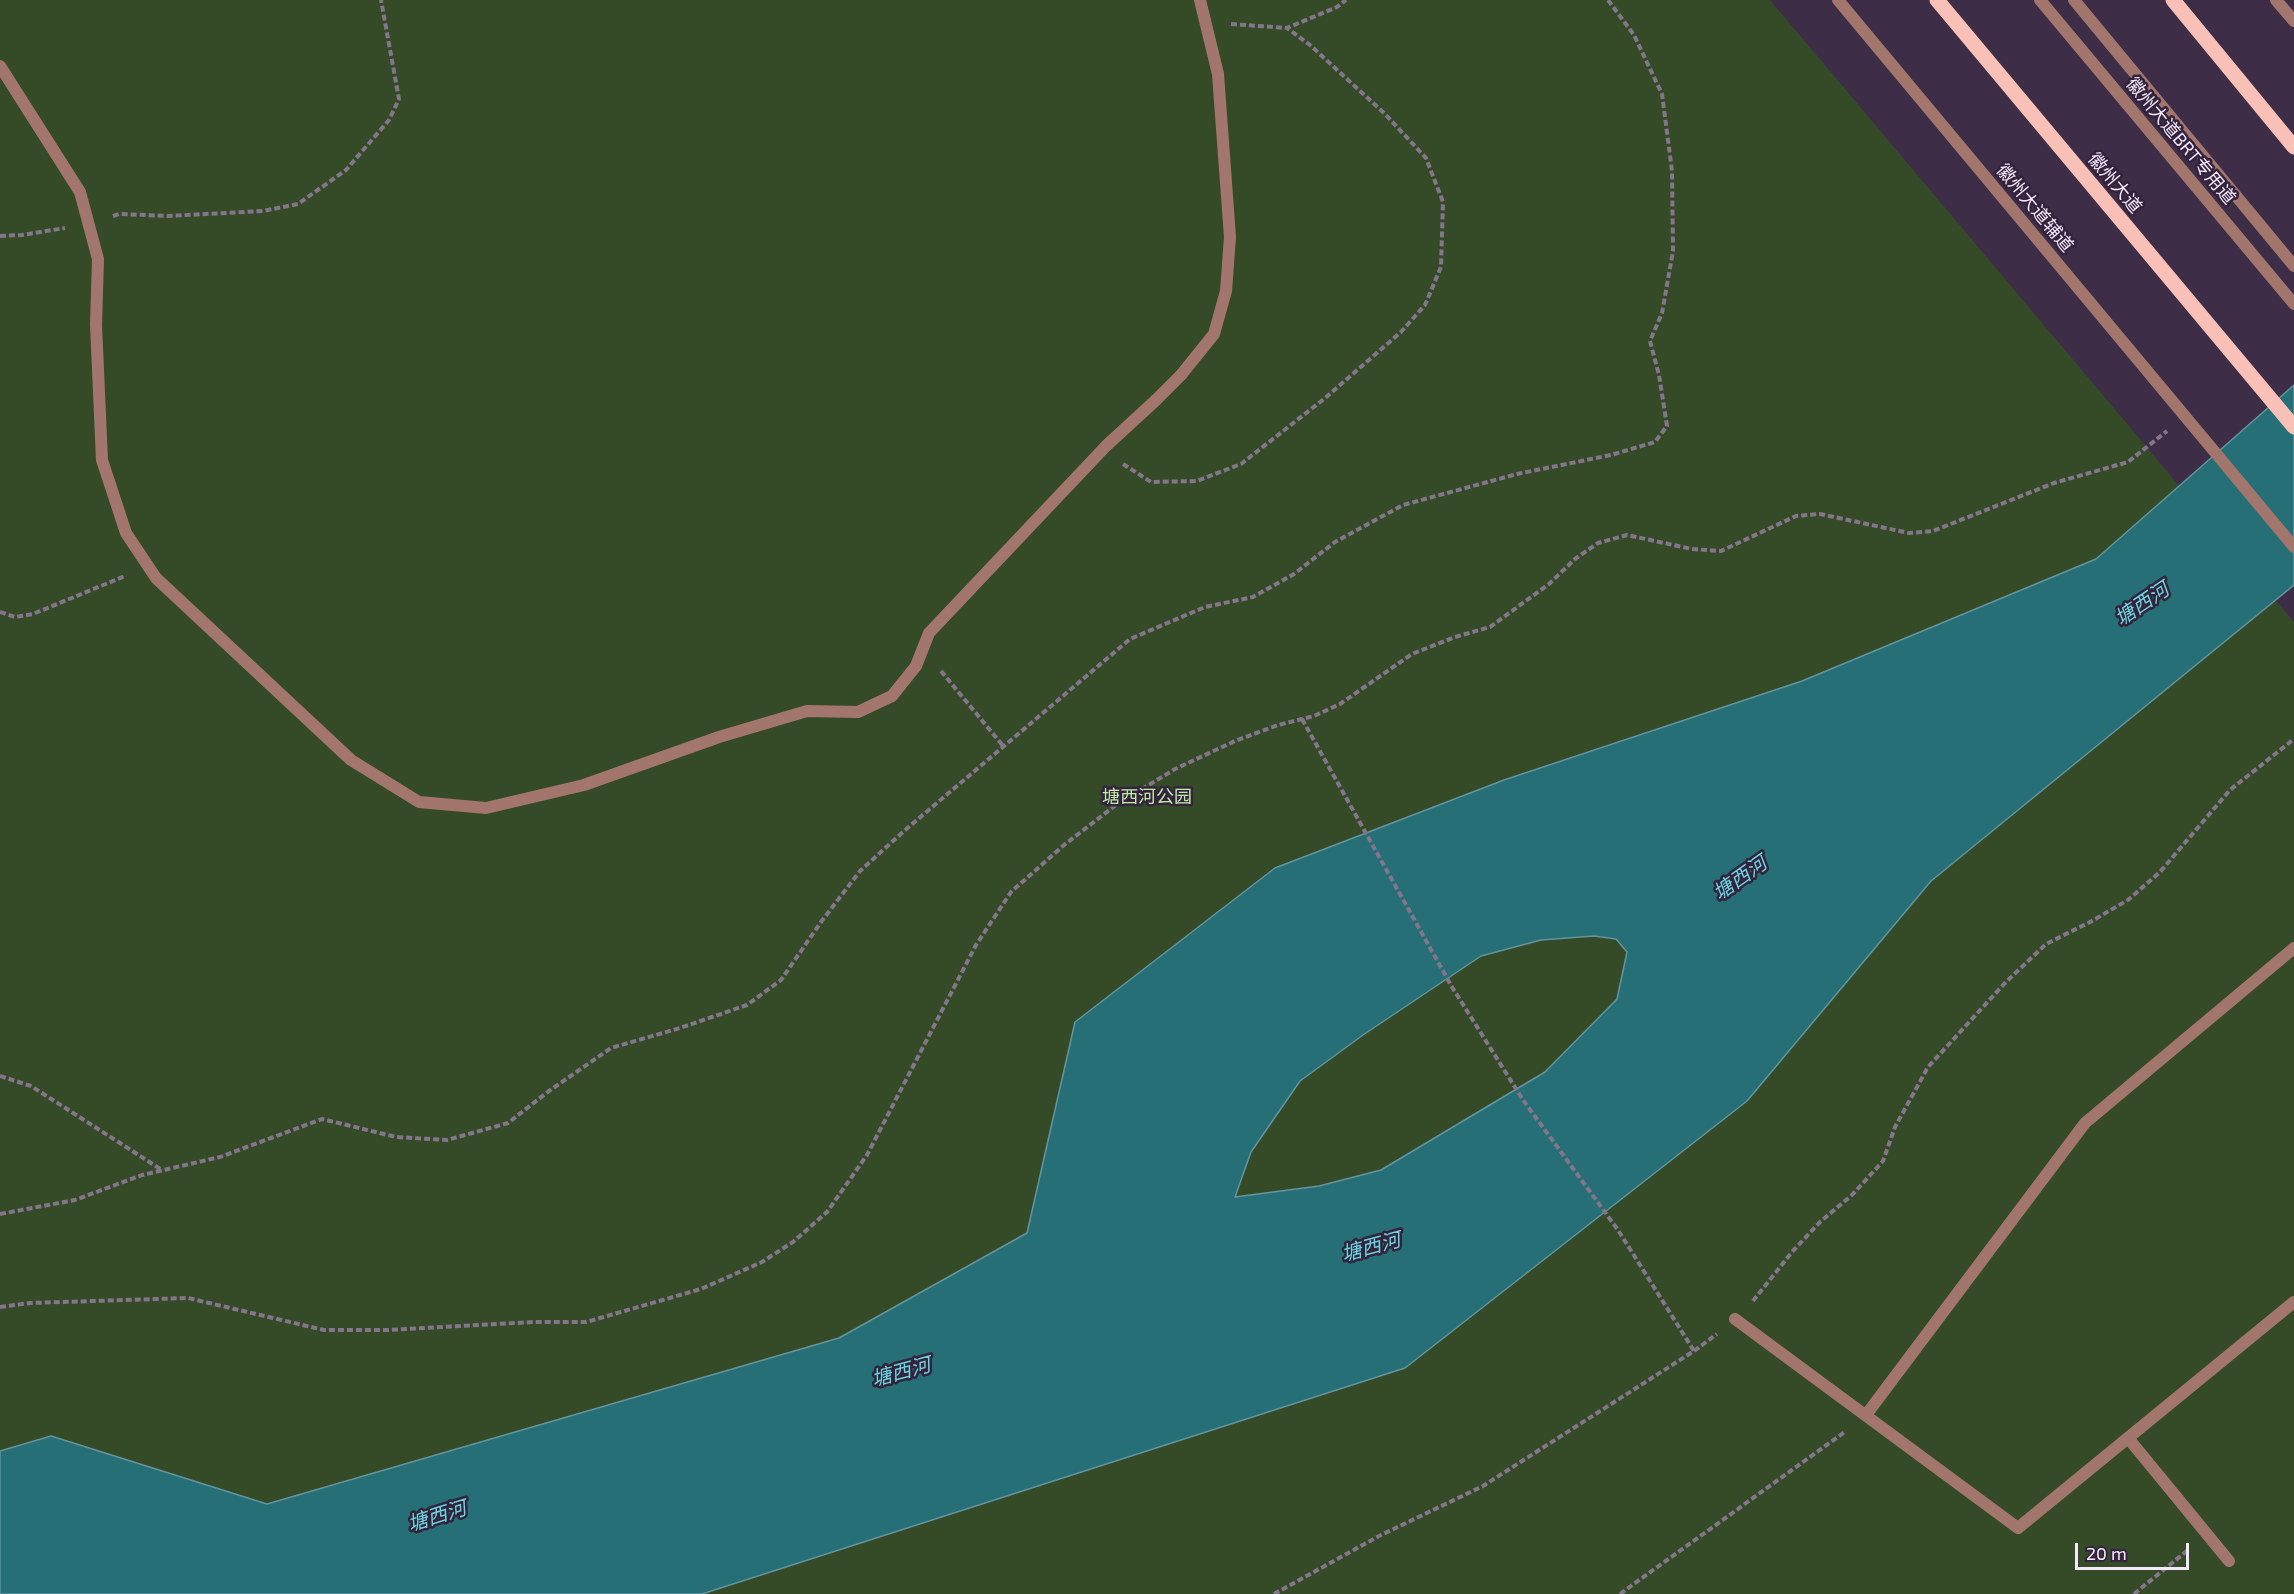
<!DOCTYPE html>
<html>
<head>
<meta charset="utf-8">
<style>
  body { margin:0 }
  #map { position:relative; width:2294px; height:1594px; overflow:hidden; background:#3e2d46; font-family:"Exo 2",sans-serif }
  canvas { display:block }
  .scale { position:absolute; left:2075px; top:1543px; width:114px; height:27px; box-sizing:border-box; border:3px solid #f4e9fa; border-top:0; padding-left:8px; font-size:18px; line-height:21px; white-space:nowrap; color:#f4e9fa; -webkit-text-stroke:4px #34233c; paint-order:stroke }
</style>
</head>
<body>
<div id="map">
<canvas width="2294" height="1594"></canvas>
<div class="scale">20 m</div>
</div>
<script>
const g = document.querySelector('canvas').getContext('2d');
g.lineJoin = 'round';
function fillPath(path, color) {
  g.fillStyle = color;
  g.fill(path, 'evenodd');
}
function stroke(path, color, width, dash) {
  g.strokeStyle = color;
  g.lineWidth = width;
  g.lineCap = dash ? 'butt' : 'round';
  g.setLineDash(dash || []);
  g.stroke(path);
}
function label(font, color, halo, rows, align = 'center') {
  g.font = font + ' "Exo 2","Noto Sans SC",sans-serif';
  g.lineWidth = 5;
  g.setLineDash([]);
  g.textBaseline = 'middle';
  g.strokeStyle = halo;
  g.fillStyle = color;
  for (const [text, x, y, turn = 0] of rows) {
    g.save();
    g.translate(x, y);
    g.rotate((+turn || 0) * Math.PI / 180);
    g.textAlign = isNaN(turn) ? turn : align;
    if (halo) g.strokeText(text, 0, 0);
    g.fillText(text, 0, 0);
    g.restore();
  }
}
fillPath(new Path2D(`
  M0,0H1770L2294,622V1594H0Z`), '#354b28');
const water = new Path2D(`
  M2294,385V585L1931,881L1747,1101L1405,1368L702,1594H0V1451L51,1436L267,1504L839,1338L1027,1233L1075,1022L1275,868L1504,780L1802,681L2096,559ZM1594,936L1616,939L1627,952L1617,999L1545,1072L1381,1170L1319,1186L1235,1197L1251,1152L1300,1081L1363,1035L1481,956L1541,940Z`);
fillPath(water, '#266f76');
stroke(water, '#64949e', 1.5);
stroke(new Path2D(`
  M1231,24L1287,28L1337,7L1346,0
  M113,216L119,214L168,216L263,211L298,204L346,170L389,120L399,99L381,0
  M0,236L22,235L65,228
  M1123,464L1151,482L1197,481L1241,464L1324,399L1401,332L1425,305L1441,267L1443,202L1426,158L1384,113L1310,45L1287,28
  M0,612L15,617L33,614L125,576
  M941,671L1004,747
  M1302,719L1452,987L1523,1100L1618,1230L1694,1351
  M0,1076L31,1086L162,1170
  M0,1214L75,1200L142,1175L220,1157L322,1119L396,1137L447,1140L508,1123L549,1091L611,1048L680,1028L747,1005L781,980L821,922L860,871L904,831L1130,639L1205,607L1253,597L1294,574L1335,542L1403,505L1517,474L1611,455L1655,442L1667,426L1659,375L1650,341L1662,313L1673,251L1672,171L1662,94L1634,35L1608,0
  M1753,1301L1792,1252L1820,1222L1852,1195L1883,1161L1895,1127L1928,1067L2005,983L2046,944L2090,922L2128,900L2160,872L2230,790L2294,739
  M0,1307L30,1303L188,1298L324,1330H387L534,1322H586L701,1289L762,1262L793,1242L827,1212L867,1155L976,945L1011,892L1064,845L1116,805L1175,769L1235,741L1278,725L1314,716L1340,704L1412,654L1455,637L1490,627L1549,584L1575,559L1598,543L1627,535L1692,549L1721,551L1796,516L1820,514L1909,533L1933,531L2054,483L2128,462L2167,431
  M1274,1594L1379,1536L1483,1486L1694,1351L1717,1334
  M1620,1594L1846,1431
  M2134,1594L2188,1550`), '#84758b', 4, [6, 3]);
stroke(new Path2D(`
  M2040,0L2294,304
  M2074,0L2294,266
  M0,66L80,192L98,259L96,325L102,460L126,533L156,578L351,760L419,802L486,808L584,785L719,737L807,711L858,712L892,696L916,666L929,633L1106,446L1156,400
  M1181,375L1214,334L1226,291L1230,237L1218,74L1200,0`), '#a3766d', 12);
stroke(new Path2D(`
  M1156,400L1181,375
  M1735,1319L2018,1528L2294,1302
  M1866,1415L2085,1123L2294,948
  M2128,1438L2229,1561`), '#a3766d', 12);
stroke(new Path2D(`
  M1838,0L2294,547
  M2276,0L2294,21`), '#a3766d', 12);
stroke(new Path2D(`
  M1937,0L2294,427
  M2173,0L2294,147`), '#f8c0b6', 15);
label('18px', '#f4e9fa', '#34233c', [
  ["徽州大道BRT专用道",2181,141,50],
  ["徽州大道",2115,183,50],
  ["徽州大道辅道",2035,208,50]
]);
label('18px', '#bfeba7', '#34233c', [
  ["塘西河公园",1147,797]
]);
label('italic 20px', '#69d6e1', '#34233c', [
  ["塘西河",2142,604,-34],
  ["塘西河",1740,878,-35],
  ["塘西河",1371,1247,-15],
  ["塘西河",901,1372,-15],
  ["塘西河",437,1516,-17]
]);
</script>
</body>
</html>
